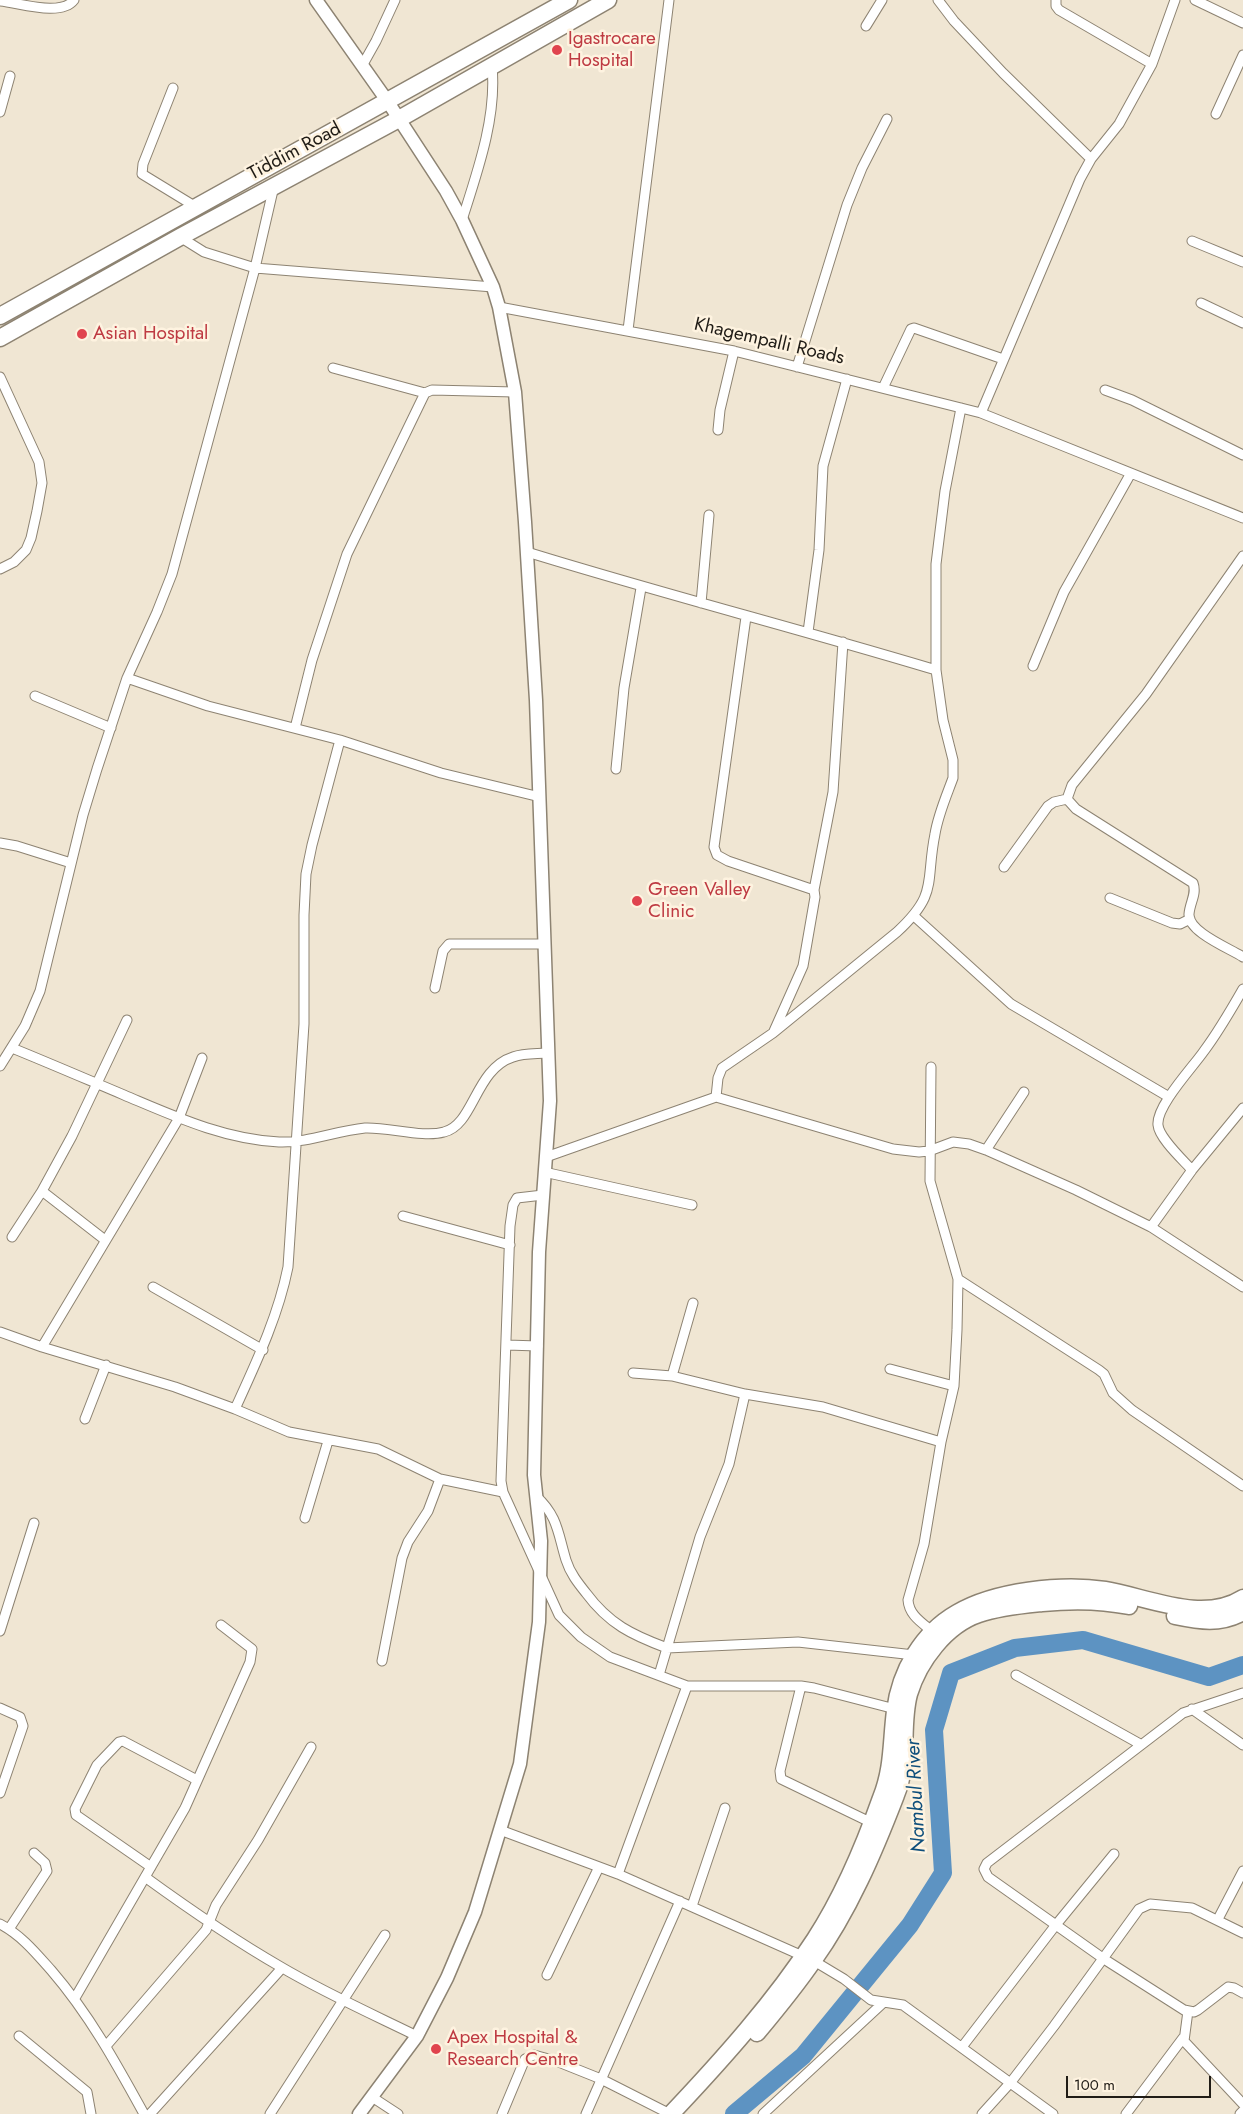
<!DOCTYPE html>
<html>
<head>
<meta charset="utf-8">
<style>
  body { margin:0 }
  #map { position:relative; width:1243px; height:2114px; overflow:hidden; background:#f0e6d3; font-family:Jost,sans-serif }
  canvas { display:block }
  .scale { position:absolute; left:1066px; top:2076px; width:145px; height:22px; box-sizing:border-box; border:2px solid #201c16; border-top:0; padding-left:6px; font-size:15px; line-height:18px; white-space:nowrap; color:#201c16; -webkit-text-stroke:4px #fef3e0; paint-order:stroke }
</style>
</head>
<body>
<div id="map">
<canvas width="1243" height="2114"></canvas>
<div class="scale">100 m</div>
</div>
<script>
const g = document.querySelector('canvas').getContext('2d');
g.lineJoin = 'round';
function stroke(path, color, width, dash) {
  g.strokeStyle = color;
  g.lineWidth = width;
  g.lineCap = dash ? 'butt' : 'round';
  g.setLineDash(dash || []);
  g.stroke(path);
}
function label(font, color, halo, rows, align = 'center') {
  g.font = font + ' Jost,sans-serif';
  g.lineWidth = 5;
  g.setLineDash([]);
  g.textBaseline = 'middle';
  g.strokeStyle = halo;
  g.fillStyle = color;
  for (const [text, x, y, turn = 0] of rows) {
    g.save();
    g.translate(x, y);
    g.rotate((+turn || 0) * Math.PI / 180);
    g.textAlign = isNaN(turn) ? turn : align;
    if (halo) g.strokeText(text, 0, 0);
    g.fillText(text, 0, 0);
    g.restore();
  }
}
stroke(new Path2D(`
  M734,2114L803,2056L910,1925L943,1873L934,1730L951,1673L1015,1648L1083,1640L1209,1677L1243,1665`), '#5d93c2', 18);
const street = new Path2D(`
  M938,0L954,21L1003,73L1091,159
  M1056,0V6L1059,10L1152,64
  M1195,0L1243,23
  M0,1C20,3 61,17 74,0
  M866,26L882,0
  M362,66L376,41L395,0
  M173,88L143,164L142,174L196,207
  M0,112L10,76
  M1216,114L1243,55
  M462,220C477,173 497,117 492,67
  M180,237L204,252L255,268L493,287
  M1192,241L1243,262
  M1201,303L1243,323
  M499,307L734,351L981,413L1243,518
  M628,330L669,0
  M797,367L847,205L862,168L887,119
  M333,368L425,393
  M0,377L39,462L42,483L37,511L31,538L26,550L14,562L0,569
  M883,388L911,329L914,328L1003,359
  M1105,390L1132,400L1243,455
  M981,413L1080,179L1091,159L1119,124L1152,64L1175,0
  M718,430L720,410L734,351
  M527,552C663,594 800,629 936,670
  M1243,556L1146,694L1072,785L1067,799L1076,809L1193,883C1197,894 1190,902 1189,914C1188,932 1229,948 1243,957
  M701,603L709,515
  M746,617L714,847L717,855L728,861L814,890
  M808,632L819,550L823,466L847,379
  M1033,666L1064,592L1131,473
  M127,678L208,706L340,740L441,773L540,797
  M35,696L111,728
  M295,728L312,660L347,554L425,393L432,390L515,392
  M616,769L624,688L641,588
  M0,843L17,846L71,863
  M1004,867L1048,806L1054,802L1067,799
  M1110,898L1172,923L1180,924L1190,919
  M914,916L1011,1004L1169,1097
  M435,988L443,951L449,944H544
  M774,1031L803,966L815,897L814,890L833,792L843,642
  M12,1048C49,1063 86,1079 124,1095C174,1116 223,1139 279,1142C308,1143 335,1131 365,1128C389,1127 423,1138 444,1132C474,1125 475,1069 513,1057C524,1053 536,1054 547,1053
  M0,1066L25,1026L40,991L83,815L97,769L127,678L157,612L172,574L255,268L274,186
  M931,1067L930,1181L958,1279L957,1330L954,1386L941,1442L924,1544L908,1600C909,1615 921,1622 933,1632
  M716,1097L718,1078L722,1068L773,1033L897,932C939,893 925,883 935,834C938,815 946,797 953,778V760L943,720L936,670V564L945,491L961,408
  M986,1150L1024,1092
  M546,1157L716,1097L893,1149L919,1152L929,1151L953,1142L969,1144L986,1150L1076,1190L1151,1227L1243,1287
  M1192,1170C1183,1160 1159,1138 1158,1125C1156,1106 1193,1067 1204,1051C1219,1031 1231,1010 1243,989
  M544,1172L692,1205
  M543,1195L517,1198L513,1205L510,1226L501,1481L503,1492L559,1615L581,1637L610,1657L687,1686H801L814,1688L899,1710
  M403,1216L510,1245
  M1151,1227L1192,1170L1243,1108
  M12,1237L42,1191
  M105,1240L42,1191L72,1136L127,1020
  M958,1279L1099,1370L1104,1374L1113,1393L1132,1410L1243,1486
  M153,1287L263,1350
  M0,1332L42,1347L175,1387L235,1409L289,1432L378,1449L440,1479L503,1492
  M507,1345L538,1346
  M42,1347L179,1118L202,1058
  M890,1369L954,1386
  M633,1373L672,1376L745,1394L823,1407L941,1442
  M672,1376L693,1303
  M235,1409C256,1363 278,1317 288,1267L304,1024V915L306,874L312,845L340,740
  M85,1419L106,1365
  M536,1496C558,1516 558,1534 566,1560C570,1573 578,1583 586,1593C609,1624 632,1635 667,1648L798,1642L914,1655
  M305,1518L328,1441
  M0,1631L34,1523
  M382,1661L402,1558L408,1542L428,1511L440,1479
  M659,1675L700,1537L729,1464L745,1394
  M1016,1675L1140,1744
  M801,1686L780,1771L781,1779L872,1823
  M1243,1693L1183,1713L987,1863L984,1869L988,1877L1104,1959L1184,2010L1194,2012L1198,2010L1228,1987L1234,1988L1243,1993
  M0,1708L20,1717L23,1726L0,1793
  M1192,1709L1243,1745
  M500,1830L618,1874L814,1961L844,1979L871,2000L903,2005L1053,2114
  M151,1867L76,1815L75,1809L97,1765L119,1742L123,1741L197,1780
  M618,1874L687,1686
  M145,1877C189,1909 234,1940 281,1967C325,1993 372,2014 417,2036
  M692,1906L725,1808
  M1218,1919L1243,1871
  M0,1924C21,1935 35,1952 51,1970C89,2014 116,2063 144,2114
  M9,1929L47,1871L45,1863L34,1853
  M547,1975L599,1867
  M75,1998L185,1808L250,1662L252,1649L221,1625
  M1188,2011L1184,2041L1243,2104
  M19,2036L87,2092L91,2114
  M106,2046L206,1930L216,1905L258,1840L311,1747
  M962,2047L1055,1926L1114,1854
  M372,2097L398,2114
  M150,2114L282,1968
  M270,2114L385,1935
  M502,2114L525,2059L534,2055L556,2061L601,2079L670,2114
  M586,2114L680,1901
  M763,2114L884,2002
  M982,2114L1011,2082L1054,2026L1139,1909L1150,1904L1192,1908L1243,1933
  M1126,2114L1183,2038
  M1240,2114L1243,2111`);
const secondary = new Path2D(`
  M316,0L388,102L446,191L462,220L493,287L499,307L515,392L525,522L536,700L550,1101L539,1252L534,1475L541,1541L539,1622L520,1764L475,1912L447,1978L417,2036L359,2114`);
const highway = new Path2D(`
  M0,316L569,0
  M0,338L180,237L399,119L608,0
  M1175,1616C1199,1621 1221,1625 1243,1612
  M757,2033C777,2009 796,1986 813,1961C849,1911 874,1852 896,1795C910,1761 900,1728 909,1694C919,1661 946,1625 979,1614C999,1607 1022,1605 1042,1603C1072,1600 1100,1600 1129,1606
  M671,2114C722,2060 774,2002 815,1939C843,1896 864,1846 881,1798C893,1768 891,1742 895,1711C900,1671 922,1633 957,1613C994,1591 1062,1583 1105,1590C1148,1597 1202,1624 1243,1598`);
stroke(street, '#8d8372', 11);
stroke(secondary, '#8d8372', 15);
stroke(highway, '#8d8372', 19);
stroke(street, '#fff', 9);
stroke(secondary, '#fff', 12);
stroke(highway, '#fff', 16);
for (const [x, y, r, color] of [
  [557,50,6,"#e0444e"],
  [82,334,6,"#e0444e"],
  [637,901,6,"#e0444e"],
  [436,2049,6,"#e0444e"]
]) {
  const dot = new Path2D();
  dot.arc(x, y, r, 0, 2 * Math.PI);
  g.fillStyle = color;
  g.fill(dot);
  stroke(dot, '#fef3e0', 2);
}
label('19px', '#be3a42', '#fef3e0', [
  ["Igastrocare",568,39],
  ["Hospital",568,61],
  ["Asian Hospital",93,334],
  ["Green Valley",648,890],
  ["Clinic",648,912],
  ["Apex Hospital &",447,2038],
  ["Research Centre",447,2060]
], 'left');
label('19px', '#201c16', '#fef3e0', [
  ["Tiddim Road",295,152,-28],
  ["Khagempalli Roads",769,342,13]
]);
label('italic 20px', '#0e4e7b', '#fef3e0', [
  ["Nambul River",917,1796,-93]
]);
</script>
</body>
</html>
